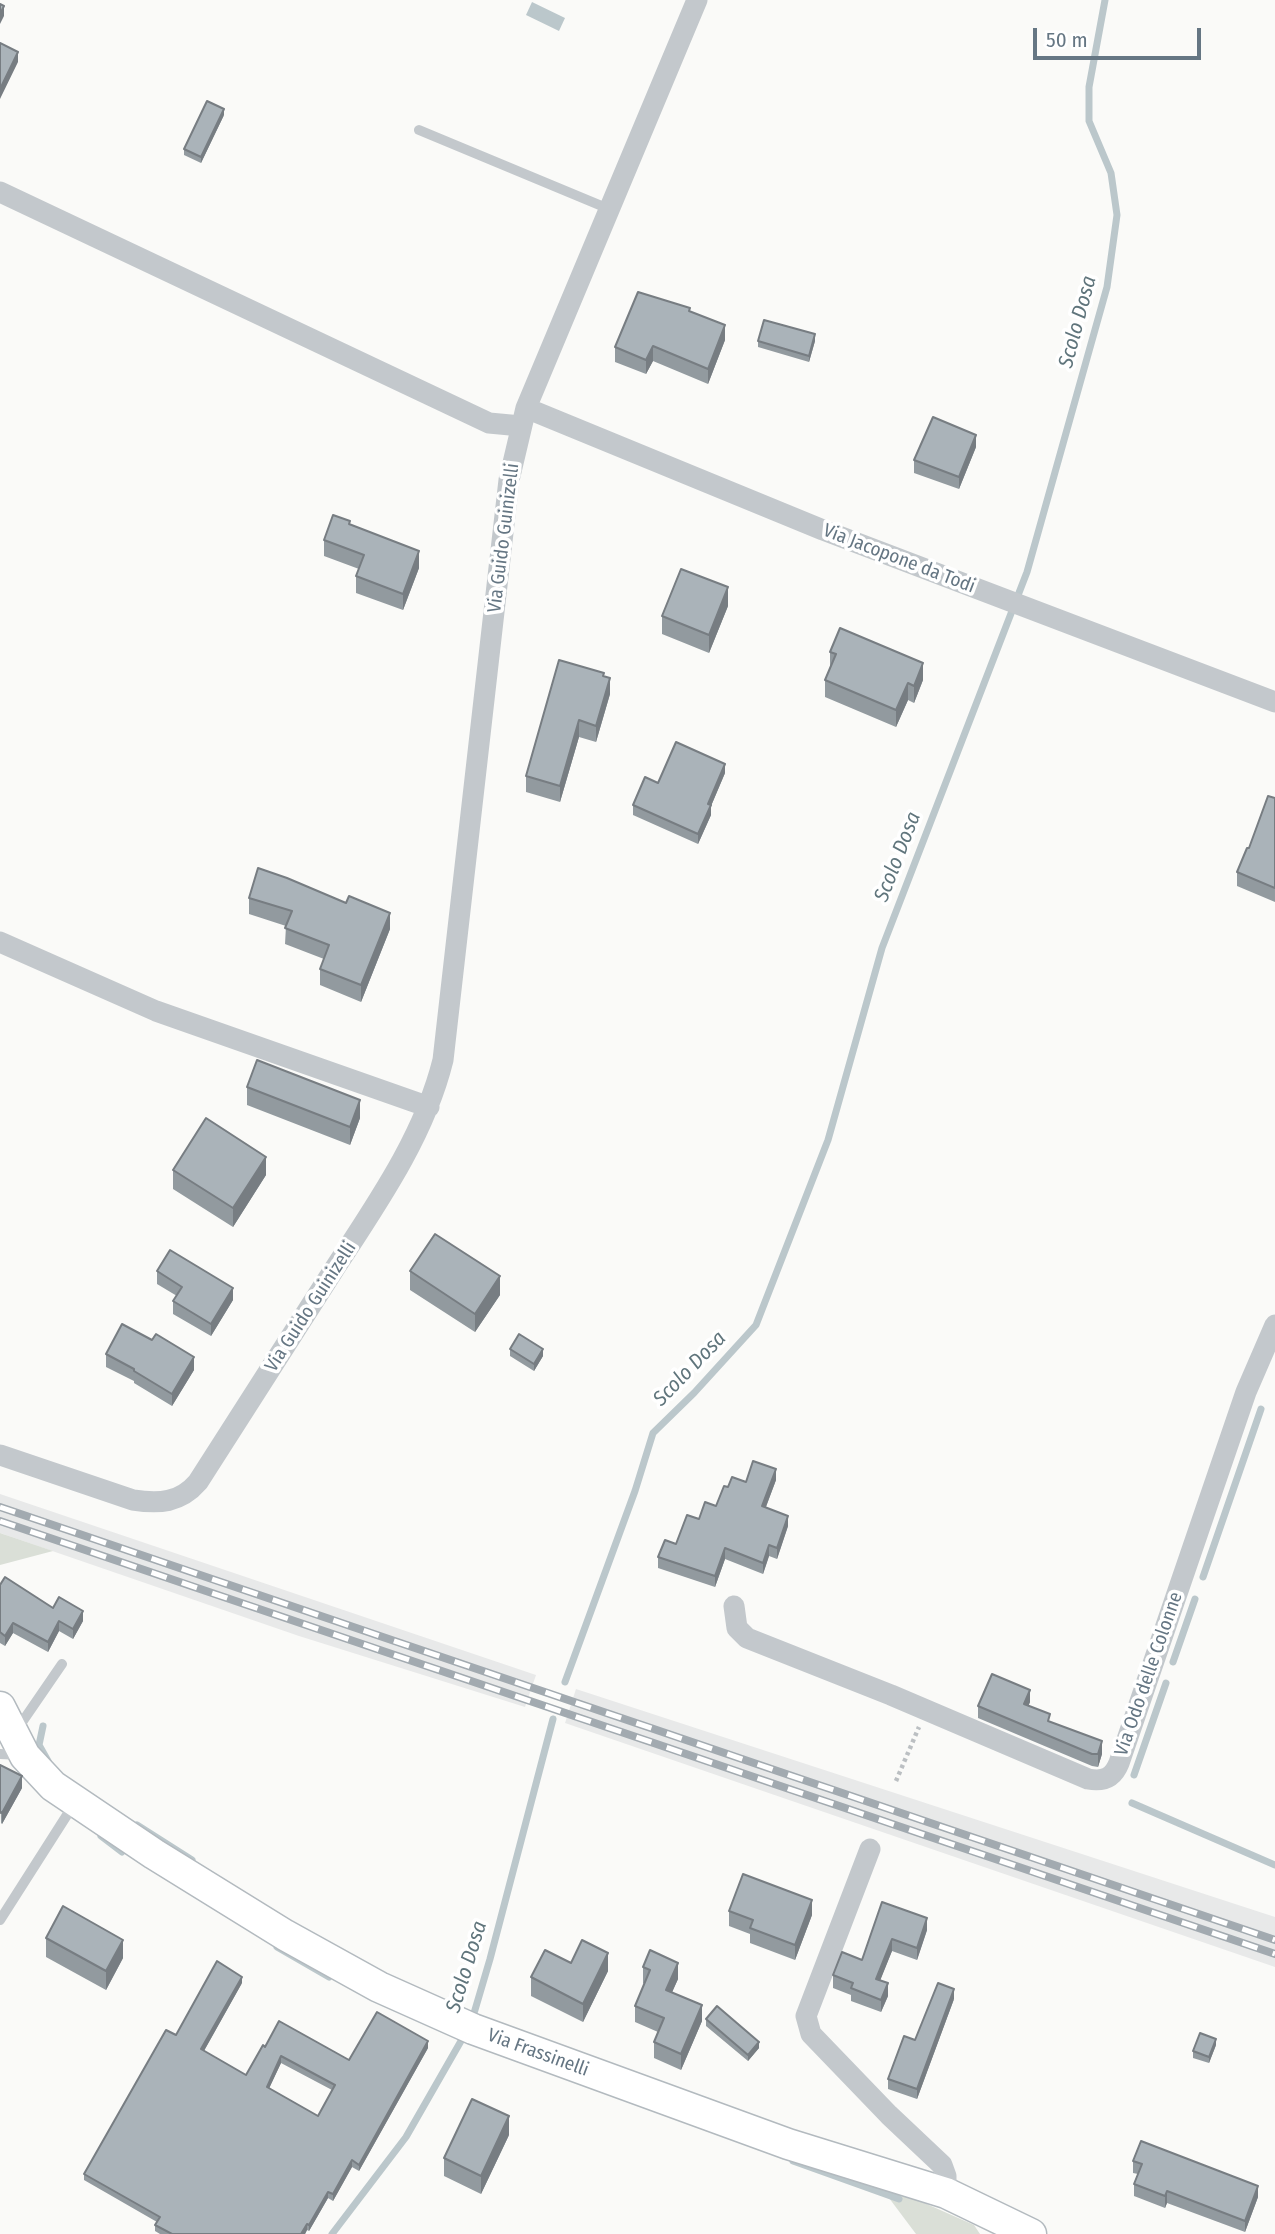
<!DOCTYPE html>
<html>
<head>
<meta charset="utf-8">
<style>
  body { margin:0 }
  #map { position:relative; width:1275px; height:2234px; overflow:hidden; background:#fafaf8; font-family:"Fira Sans Condensed",sans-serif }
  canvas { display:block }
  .scale { position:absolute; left:1033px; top:28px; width:168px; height:32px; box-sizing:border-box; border:4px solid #657683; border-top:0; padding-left:9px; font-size:21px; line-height:24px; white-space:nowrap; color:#657683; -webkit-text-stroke:5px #fff; paint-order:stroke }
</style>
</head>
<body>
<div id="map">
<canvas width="1275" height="2234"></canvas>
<div class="scale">50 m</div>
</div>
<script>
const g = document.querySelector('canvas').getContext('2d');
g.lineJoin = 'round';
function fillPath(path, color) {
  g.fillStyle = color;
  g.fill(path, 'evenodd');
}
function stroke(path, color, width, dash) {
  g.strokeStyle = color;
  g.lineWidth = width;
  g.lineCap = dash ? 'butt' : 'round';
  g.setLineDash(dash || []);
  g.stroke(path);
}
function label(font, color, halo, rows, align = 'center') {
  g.font = font + ' "Fira Sans Condensed",sans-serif';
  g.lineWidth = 7;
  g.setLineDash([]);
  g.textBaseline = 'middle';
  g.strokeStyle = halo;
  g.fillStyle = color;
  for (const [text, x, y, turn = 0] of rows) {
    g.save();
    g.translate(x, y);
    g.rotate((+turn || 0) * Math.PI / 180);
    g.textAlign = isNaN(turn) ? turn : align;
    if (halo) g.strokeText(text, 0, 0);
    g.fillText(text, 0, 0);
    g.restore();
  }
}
fillPath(new Path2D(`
  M0,1494L536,1675L525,1707L299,1636L0,1533Z
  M576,1689L1275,1917V1967L565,1723Z`), '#e8e9e9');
fillPath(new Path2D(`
  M0,1533L53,1551L0,1565Z
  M877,2182L974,2225L980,2234H916Z`), '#dadfd7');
fillPath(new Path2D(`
  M532,2L565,18L559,31L526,15Z`), '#bbc7cb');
stroke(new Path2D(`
  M1203,1577L1261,1409
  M1173,1662L1195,1599
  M565,1682L635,1491L653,1433L694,1393L756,1325L828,1140L882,948L1027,572L1107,287L1117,215L1111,173L1089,121V87L1105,0
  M43,1726L39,1745L48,1761
  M1134,1775L1166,1683
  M1132,1803L1275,1865
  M137,1825L192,1860
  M101,1836L122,1852
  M277,1947L329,1977
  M472,2020L490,1959L553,1719
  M793,2161L899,2199
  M332,2234L406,2137L465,2034`), '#bbc7cb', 7);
const secondary = new Path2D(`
  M0,1707L25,1756L53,1786L154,1854L285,1935L379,1987L473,2029L788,2144L946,2193L1031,2234`);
stroke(secondary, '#b3babf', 33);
stroke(new Path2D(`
  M896,1781L919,1727`), '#bbbfc2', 4.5, [3.5, 3.5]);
stroke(new Path2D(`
  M419,130L609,209
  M16,1731L62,1664
  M0,1754L22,1755
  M0,1920L74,1804`), '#c3c8cc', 10);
stroke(new Path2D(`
  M0,192L489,423L521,426
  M526,408L823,530L1275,702
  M0,942L156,1011L429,1107
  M0,1455L133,1500C159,1504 180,1503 198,1482C243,1412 288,1342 333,1271C376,1205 424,1137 443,1060L509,480L526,408L697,0
  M734,1606L737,1628L747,1638L891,1695L1088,1779C1104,1782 1113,1778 1119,1763L1246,1392L1275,1325
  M870,1849L806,2016L811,2034L889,2115L942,2165L946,2176V2193`), '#c3c8cc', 21);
stroke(secondary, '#fff', 30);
const rail = new Path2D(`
  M0,1507L1275,1940
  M0,1521L1275,1954`);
stroke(rail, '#a2aab0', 8);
stroke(rail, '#fff', 5, [16]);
fillPath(new Path2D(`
  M224,115L201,163L184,155V149Z
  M690,311L725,340L708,384L653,361L646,374L615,362V347Z
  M758,341H815L809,362L758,347Z
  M976,447L959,489L914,473V460Z
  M350,525L419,568L403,610L356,593V576L359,569L324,556V540Z
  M728,606L709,653L662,634V616Z
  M830,652L923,680L914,703L908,700L896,727L825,697V680L830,668Z
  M604,676L610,694L596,742L579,737L560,802L526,792V776Z
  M725,773L711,806V815L698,844L633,815V805L658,783Z
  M1275,798V902L1237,886V872Z
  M249,898L390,929L361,1002L320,985V969L324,959L285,944L286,926L249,914Z
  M247,1087L360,1118L350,1145L247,1105Z
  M173,1170L266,1175L233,1227L173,1189Z
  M157,1271L233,1300L211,1336L173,1314V1301L177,1296L157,1284Z
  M410,1271L500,1295L475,1332L410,1290Z
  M510,1349L543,1356L534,1371L510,1356Z
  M106,1354L194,1370L172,1406L134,1383V1381L106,1367Z
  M776,1480L766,1507L788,1526L777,1559L769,1556L763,1574L725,1559L715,1587L658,1568V1557L676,1544L699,1519L716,1506L728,1487L746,1482Z
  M0,1585L53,1608L83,1621L73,1639L59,1631L48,1652L13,1633L5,1646L0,1643Z
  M1030,1702L1028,1706L1050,1722L1102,1754L1098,1767L1092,1766L978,1718V1706Z
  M0,1765L22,1788L2,1824L1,1823Z
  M882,1902L927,1930L917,1960L892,1951L880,1980L888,1996L881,2012L851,2001V1995L833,1988V1975L862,1960Z
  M729,1911L812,1915L795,1960L750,1943V1934L729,1926Z
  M46,1938L123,1958L106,1990L46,1957Z
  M571,1963L608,1971L583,2022L531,1996V1977Z
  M643,1967L678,1979L672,1992L702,2021L681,2070L654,2058V2042L658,2032L635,2022V2006L644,1984L643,1983Z
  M242,1983L204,2051L246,2075L265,2047L349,2060L428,2048L359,2171L352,2167L333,2201L328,2198L309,2231L307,2230L305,2234H160L155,2231V2225L157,2222L84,2180V2174L176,2035ZM281,2063L332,2090L318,2116L269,2088Z
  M954,1999L917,2099L888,2089V2079L915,2040Z
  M706,2019L759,2048L748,2061L706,2026Z
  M1216,2045L1209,2063L1193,2058V2051Z
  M509,2135L481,2194L444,2176V2158Z
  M1133,2161L1258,2197L1245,2232L1167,2203L1165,2208L1134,2196V2184L1138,2174L1133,2173Z`), '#929a9f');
fillPath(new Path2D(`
  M4,6V16L0,24V14Z
  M18,52V62L0,99V89Z
  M224,109V115L201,163V157Z
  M725,325V340L708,384V369Z
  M815,334V341L809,362V356Z
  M653,346V361L646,374V360Z
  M976,435V447L959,489V477Z
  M419,551V568L403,610V594Z
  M728,587V606L709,653V635Z
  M923,663V680L914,703V686Z
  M610,678V694L596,742V726Z
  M908,683V700L896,727V710Z
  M579,720V737L560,802V786Z
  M725,764V773L711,806V815L698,844V834L708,804Z
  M390,913V929L361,1002V985Z
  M360,1100V1118L350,1145V1127Z
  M266,1157V1175L233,1227V1208Z
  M500,1276V1295L475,1332V1314Z
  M233,1288V1300L211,1336V1324Z
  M543,1349V1356L534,1371V1364Z
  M194,1357V1370L172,1406V1394Z
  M776,1469V1480L762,1517V1506Z
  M788,1516V1526L777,1559V1548Z
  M769,1545V1556L763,1574V1563Z
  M725,1548V1559L715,1587V1576Z
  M83,1611V1621L73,1639V1629Z
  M59,1621V1631L48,1652V1642Z
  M13,1623V1633L5,1646V1636Z
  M1030,1690V1702L1024,1716V1704Z
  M1102,1741V1754L1098,1767V1754Z
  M22,1776V1788L2,1824V1813Z
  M812,1900V1915L795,1960V1945Z
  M927,1918V1930L917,1960V1948Z
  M892,1939V1951L876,1991V1979Z
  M123,1940V1958L106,1990V1971Z
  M608,1953V1971L583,2022V2004Z
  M678,1963V1979L666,2006V1990Z
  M242,1977V1983L201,2056V2049Z
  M888,1983V1996L881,2012V2000Z
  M954,1989V1999L917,2099V2089Z
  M702,2005V2021L681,2070V2054Z
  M1216,2039V2045L1209,2063V2057Z
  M428,2041V2048L359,2171V2165Z
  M759,2042V2048L748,2061V2055Z
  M281,2056V2063L267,2093V2087Z
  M509,2116V2135L481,2194V2176Z
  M352,2160V2167L333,2201V2194Z
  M1258,2186V2197L1245,2232V2221Z
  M1167,2191V2203L1165,2208V2196Z
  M328,2192V2198L309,2231V2225Z
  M307,2224V2230L305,2234H301Z`), '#777d82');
const building = new Path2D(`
  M0,4L4,6L0,14Z
  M0,43L18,52L0,89Z
  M207,101L224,109L201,157L184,149Z
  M638,292L690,308L689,311L725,325L708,369L653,346L646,360L615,347Z
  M764,320L815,334L809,356L758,341Z
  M933,417L976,435L959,477L914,460Z
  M333,515L350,521L349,524L419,551L403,594L356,576L364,555L324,540Z
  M681,569L728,587L709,635L662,616Z
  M840,628L923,663L914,686L908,683L896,710L825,680L836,654L830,652Z
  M559,660L604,673L603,676L610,678L596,726L579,720L560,786L526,776Z
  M676,742L725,764L708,804L711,805L698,834L633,805L645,777L658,783Z
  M1268,796L1275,798V888L1237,872L1247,848H1249Z
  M258,868L287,878L346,903L349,896L390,913L361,985L320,969L329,945L285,928L292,911L249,898Z
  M257,1060L360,1100L350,1127L247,1087Z
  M206,1118L266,1157L233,1208L173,1170Z
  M435,1234L500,1276L475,1314L410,1271Z
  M170,1250L233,1288L211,1324L173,1301L182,1287L157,1271Z
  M122,1324L152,1340L156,1334L194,1357L172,1394L134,1371V1369L106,1354Z
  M519,1334L543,1349L534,1364L510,1349Z
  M753,1461L776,1469L762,1506L788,1516L777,1548L769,1545L763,1563L725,1548L715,1576L658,1557L665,1540L676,1544L687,1515L699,1519L705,1502L716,1506L724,1486L728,1487L732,1477L746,1482Z
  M5,1577L53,1608L59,1597L83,1611L73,1629L59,1621L48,1642L13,1623L5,1636L0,1632V1585Z
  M992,1674L1030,1690L1024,1704L1050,1714L1048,1721L1102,1741L1098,1754H1092L978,1706Z
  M0,1765L22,1776L2,1813L1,1812L0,1813Z
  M743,1874L812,1900L795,1945L750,1928L753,1920L729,1911Z
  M882,1902L927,1918L917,1948L892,1939L876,1979L888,1983L881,2000L851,1988L853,1983L833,1975L842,1952L862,1960Z
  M63,1906L123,1940L106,1971L46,1938Z
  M582,1940L608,1953L583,2004L531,1977L545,1950L571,1963Z
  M650,1950L678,1963L666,1990L702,2005L681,2054L654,2042L664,2018L635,2006L650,1970L643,1967Z
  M217,1961L242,1977L201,2049L246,2075L263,2045L265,2047L279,2021L349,2060L377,2012L428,2041L359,2165L352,2160L333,2194L328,2192L309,2225L307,2224L301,2234H172L155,2225L160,2217L84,2174L166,2030L176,2035ZM281,2056L335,2085L318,2116L267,2087Z
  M938,1983L954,1989L917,2089L888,2079L904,2036L915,2040Z
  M717,2006L759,2042L748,2055L706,2019Z
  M1200,2033L1216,2039L1209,2057L1193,2051Z
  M472,2099L509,2116L481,2176L444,2158Z
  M1141,2141L1258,2186L1245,2221L1167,2191L1165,2196L1134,2184L1142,2164L1133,2161Z`);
fillPath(building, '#aab3b9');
stroke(building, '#777d82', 2);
label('19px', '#657683', '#fff', [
  ["Via Guido Guinizelli",504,538,-83],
  ["Via Jacopone da Todi",899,559,21],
  ["Via Guido Guinizelli",311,1307,-57],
  ["Via Odo delle Colonne",1149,1674,-71],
  ["Via Frassinelli",538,2053,20]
]);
label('italic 21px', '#60757c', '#fff', [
  ["Scolo Dosa",1078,322,-75],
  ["Scolo Dosa",898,857,-69],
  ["Scolo Dosa",690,1369,-46],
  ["Scolo Dosa",467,1967,-73]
]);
</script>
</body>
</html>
